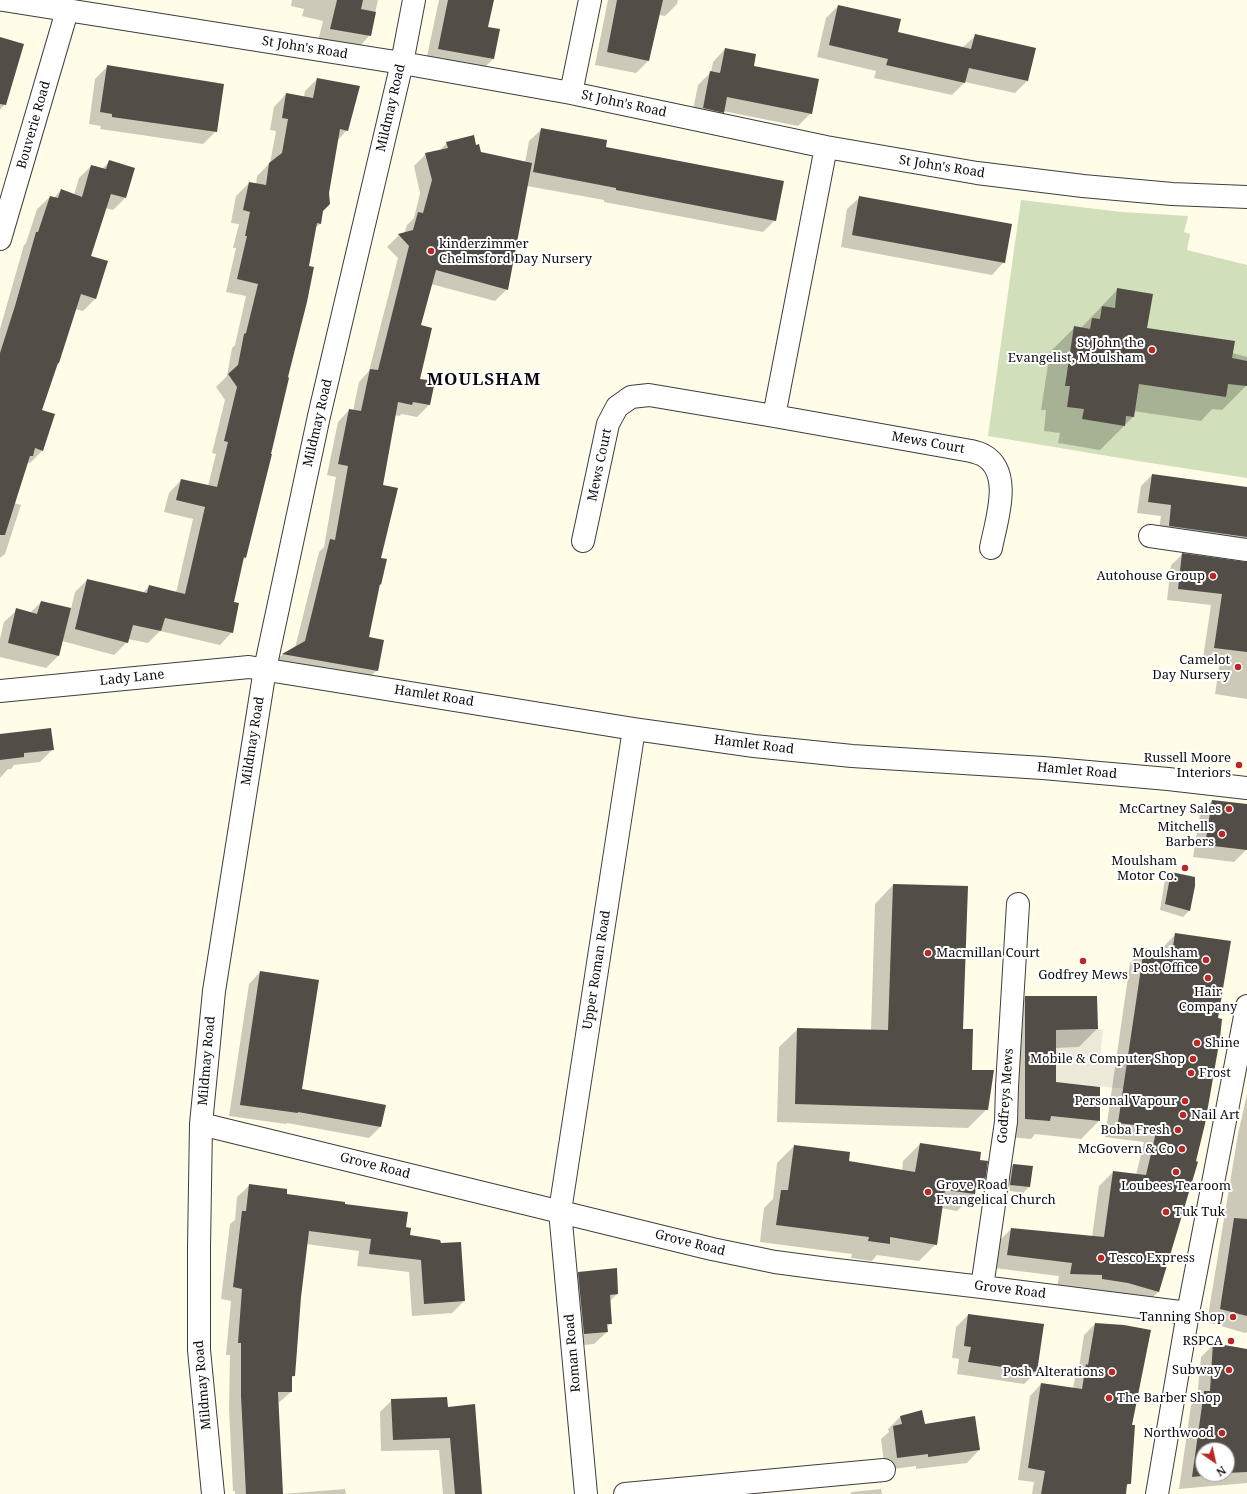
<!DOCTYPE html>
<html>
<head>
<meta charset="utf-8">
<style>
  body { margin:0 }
  #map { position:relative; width:1247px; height:1494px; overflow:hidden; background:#fffce8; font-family:"Noto Serif",serif }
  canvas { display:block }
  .north { position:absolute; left:1195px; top:1442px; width:40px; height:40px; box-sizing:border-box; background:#fff; border:1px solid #9d9d9d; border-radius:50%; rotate:146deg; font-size:11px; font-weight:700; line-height:16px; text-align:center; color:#0b0b0b }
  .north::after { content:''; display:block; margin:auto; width:14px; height:18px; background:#b82825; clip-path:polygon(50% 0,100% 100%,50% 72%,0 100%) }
</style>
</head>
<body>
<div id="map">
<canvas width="1247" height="1494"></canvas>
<div class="north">N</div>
</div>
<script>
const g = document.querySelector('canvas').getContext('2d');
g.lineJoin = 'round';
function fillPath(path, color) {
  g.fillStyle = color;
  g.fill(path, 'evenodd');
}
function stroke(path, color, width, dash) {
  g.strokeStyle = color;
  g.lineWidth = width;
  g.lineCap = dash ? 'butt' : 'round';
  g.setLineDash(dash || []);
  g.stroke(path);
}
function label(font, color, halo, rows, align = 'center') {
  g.font = font + ' "Noto Serif",serif';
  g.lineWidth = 4;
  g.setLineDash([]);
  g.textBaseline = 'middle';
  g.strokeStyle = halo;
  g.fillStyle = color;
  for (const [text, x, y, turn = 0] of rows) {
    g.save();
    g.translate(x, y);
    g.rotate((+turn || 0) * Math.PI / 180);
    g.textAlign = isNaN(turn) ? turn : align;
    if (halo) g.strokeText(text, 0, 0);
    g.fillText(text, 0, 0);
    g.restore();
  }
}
fillPath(new Path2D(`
  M1021,200L1122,212L1188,216L1184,232L1190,234L1187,250L1247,265V478L1138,461L988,436Z`), '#d1dfbb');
fillPath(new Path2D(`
  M1098,1029L1103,1030L1100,1058L1166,1066L1146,1091L1056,1082V1030Z`), '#ede9d9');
fillPath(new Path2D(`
  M292,0H378L370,35L358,48L318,41L323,21L302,16L304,9L291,6Z
  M439,0H493L487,28L493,59L481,71L426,61Z
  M608,0H678L677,4L665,16L659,15L648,61L636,73L595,65Z
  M838,6L897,33L962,48L975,36L1027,81L1015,93L965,82L952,95L874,78L876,71L817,57L826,18Z
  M0,38L5,104L0,110Z
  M725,49L753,67L811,113L798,126L723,111L711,125L691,120L698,85L711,72L713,62Z
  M108,66L216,131L203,144L100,129L101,126L89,124L95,79Z
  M317,79L347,130L337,141L320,224L315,228L246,557L242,561L233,603L232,632L220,645L160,631L148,643L128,639L127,642L114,655L62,641L58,656L46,668L0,657V639L4,622L17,610L30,613L41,602L71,609L75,592L87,580L143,593L149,586L176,593L193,519L164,512L169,493L181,480L208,486L216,454L212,453L225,400L216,387L227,376L232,348L235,345L246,296L226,292L236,248H233L239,224L231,223L236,196L249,183L256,185L257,176L270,163L276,131L270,130L274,107L286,94L304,97L305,91Z
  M542,129L605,148L775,220L763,232L604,202V200L527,186L507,289L495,301L431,284L420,326L419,379L433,382L429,405L417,417L402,414L399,416L395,415L381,486L380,584L378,586L368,638L377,670L365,682L272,665L283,654L295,648L319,552L324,547L336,477L327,475L338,422L349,410L353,411L359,382L369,371L398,258L387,247L399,235L404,234L407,225L414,218L420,193L414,166L426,154L439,151L447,143L475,146L481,153L525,163L529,141Z
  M110,161L125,198L113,210L105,208L89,256L95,299L83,311L75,309L58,363L56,365L41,411L53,414L42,451L30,463L27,462L14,503L21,505L5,554L0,558V329L24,245L26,243L37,209L50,197L54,198L61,190L74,195L79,178L91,166L102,169Z
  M860,197L1004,262L992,275L841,247L847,209Z
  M1118,289L1146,329L1247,357L1246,386L1222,410L1212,409L1201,421L1133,411V417L1100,450L1058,443L1060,433L1044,431L1046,410H1041L1050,352L1075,327L1081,328Z
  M1152,475L1247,488V556L1158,537L1161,516L1137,513L1141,486Z
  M1183,554L1247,563V699L1215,694L1220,661L1203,658L1211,605L1167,600L1171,565Z
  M0,735L53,749L40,762L14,765L11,769H8L0,778Z
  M1212,801L1247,805L1246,850L1234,862L1193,857L1200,814Z
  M1171,873L1189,911L1183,917L1160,910L1165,879Z
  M893,885L962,1030L971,1071L987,1109L968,1128L777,1122L779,1047L798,1029L871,1031L875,904Z
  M1176,934L1159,1291L1145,1305L1088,1292L1089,1289L1057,1287L1059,1276L994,1268L997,1243L1011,1229L1092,1237L1099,1186L1113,1172L1136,1175L1144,1142L1105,1137L1130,963L1144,949L1161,952L1162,948Z
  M260,972L301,1090L384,1106L380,1127L369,1138L287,1123L286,1124L229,1116L249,984Z
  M1025,997L1097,1029L1079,1047L1055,1048V1083L1099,1121L1081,1139L1035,1134L1031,1139L1007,1137V1015Z
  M1247,1094V1332L1245,1333L1207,1322L1238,1134Z
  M920,1144L979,1161L984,1181L975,1190L974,1194L957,1211L941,1208L936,1244L919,1261L877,1255L872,1261L851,1258L852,1254L760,1242L764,1208L773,1199L777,1163L794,1146L848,1162L902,1171L903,1161Z
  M1013,1165L1029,1187L1023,1193L1004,1190L1007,1171Z
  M250,1185L285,1195L344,1205L405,1228L409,1236L464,1301L452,1313L412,1316L409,1272L357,1266L359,1251L306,1244L300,1297L294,1376L291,1378V1392L277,1404L282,1494L345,1489L346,1494H235V1491H233L229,1408L230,1355H226L231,1301L221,1299L230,1224L235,1220L237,1197Z
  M579,1272L617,1294L609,1302L611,1323L606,1328L607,1332L594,1344L572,1346L566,1285Z
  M968,1315L1036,1372L1024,1384L957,1374L959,1359L952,1358L956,1327Z
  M1095,1324L1131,1426V1482L1119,1493L1032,1494L1034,1482L1018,1480L1030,1396L1041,1384L1073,1389L1075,1377L1078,1374L1084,1335Z
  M1214,1344L1247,1350V1483L1179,1489L1191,1405L1197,1399L1201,1357ZM1203,1450H1227V1474H1203Z
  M392,1400L447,1408L481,1494H443L439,1450L381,1451L380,1412Z
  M900,1417L924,1426L974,1418L979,1450L967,1463L916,1469V1466L885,1470L881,1439L889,1432L888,1429Z
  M881,1489L882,1494H850L852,1492Z`), '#0003');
fillPath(new Path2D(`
  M337,0H363L361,9L376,12L371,36L330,29Z
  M448,0H494L488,27L500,29L494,59L438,49Z
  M617,0H663L649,61L607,52Z
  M838,5L901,19L898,32L971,49L975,34L1036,48L1028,81L969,68L965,83L886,65L888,59L829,45Z
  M0,37L24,44L6,105L0,104Z
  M725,48L756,54L754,66L819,79L812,114L727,97L724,113L703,108L710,71L720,73Z
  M107,65L224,84L217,132L112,117V114L100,112Z
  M317,78L360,86L348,131L340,129L329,193L330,204L323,211L321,224L317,223L309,266L314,267L307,302L288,377L289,378L271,454H272L246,558L244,557L234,602L239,603L233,633L165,618L161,631L133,625L128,643L75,629L87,579L147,593L149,585L185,594L205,507L176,500L181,479L217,487L228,442L224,441L237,387L228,374L238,365L244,334L246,333L258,284L237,279L247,236H245L250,212L243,210L249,182L266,185L269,163L282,153L288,119L282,118L286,93L313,98Z
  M541,128L607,140L606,147L784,181L776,221L616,190V188L533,172Z
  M474,135L476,145L479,144L481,152L532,163L508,290L436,270L421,325L432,328L420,379L435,381L430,405L413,402L412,405L398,402L383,485L398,488L381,558L387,559L381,585L380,584L369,637L384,640L378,671L282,654L305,641L330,539L335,540L348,466L338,464L349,409L361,411L370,369L378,370L409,246L398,234L413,230L418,212L423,213L432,180L425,153L448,148L446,142Z
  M109,160L135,168L126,198L111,194L91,256L108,261L96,299L81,294L59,363H58L42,410L55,414L43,451L35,448L33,456H30L5,535H0V353L15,306L36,232H38L50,196L58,198L61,189L82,197L91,165L106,169Z
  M859,196L1012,224L1005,263L852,235Z
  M1117,288L1153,294L1147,328L1235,341L1232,358L1247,361V386L1228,384L1226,397L1139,384L1134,417L1126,416L1125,426L1082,419L1084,409L1067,407L1070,386H1065L1074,326L1090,329L1092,318L1100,319L1102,306L1115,308Z
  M1152,474L1247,487V537L1169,526L1171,505L1148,502Z
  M1182,553L1247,562V652L1214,648L1222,594L1178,589Z
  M41,601L71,608L59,656L8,643L16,608L37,614Z
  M51,728L54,750L24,753V757L0,760V734Z
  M1212,800L1247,804V850L1205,845Z
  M1171,872L1195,877V886L1190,911L1165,904Z
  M893,884L968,886L963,1029H973L972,1070H994L988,1110L795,1104L797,1028L888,1030Z
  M1175,933L1231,941L1218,1018L1222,1019L1220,1038L1205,1124L1196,1161L1198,1162L1159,1292L1128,1283L1102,1279V1275L1070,1274L1072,1263L1007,1255L1011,1228L1104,1237L1113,1171L1146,1175L1157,1128L1118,1123L1144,948L1172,953Z
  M260,971L319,980L302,1089L386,1105L381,1127L298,1112V1113L240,1105Z
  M1025,996H1097L1098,1029L1056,1030V1082L1100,1087V1121L1051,1116L1050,1121L1025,1119Z
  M920,1143L981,1152L980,1160L988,1161L985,1182L977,1181L975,1194L945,1190L937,1245L890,1237V1244L868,1241L869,1237L776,1225L781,1190H788L794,1145L850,1152L849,1161L915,1172Z
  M1013,1164L1033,1166L1030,1187L1010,1185Z
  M249,1184L287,1189V1194L345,1202V1204L408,1212L406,1227L411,1228L410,1235L440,1240L441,1243L461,1242L465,1301L424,1304L421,1260L369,1254L371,1239L309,1231L301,1297L295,1376H292V1392H278L283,1494H246L241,1396V1343H238L242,1289L233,1287L242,1211H246Z
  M1234,1218L1247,1219V1316L1220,1309Z
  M617,1268L618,1294L610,1295L612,1324H607L608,1332L584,1334L578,1272Z
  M968,1314L1044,1324L1037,1372L968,1362L971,1347L964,1346Z
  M1095,1323L1124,1325L1151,1330L1132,1425H1135L1131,1484H1127L1126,1494H1041L1045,1471L1028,1468L1041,1383L1082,1389L1086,1364L1088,1365Z
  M1213,1343L1247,1349V1472L1227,1473V1450H1203V1474H1221L1192,1477L1204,1391H1210Z
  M447,1397L448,1407L475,1404L482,1494H455L450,1438L393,1440L391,1399Z
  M922,1410L925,1424L975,1416L980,1450L928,1457V1454L897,1458L893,1426L902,1424L900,1416Z`), '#534d47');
const minor = new Path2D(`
  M3,0L402,63L571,93L826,147L977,173L1083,186L1172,194L1247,197
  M571,93L590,0
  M826,147L774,416L971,451C975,452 979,453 983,455C1014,472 996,521 991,548
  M0,239L67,11
  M1150,536L1247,550
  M583,541L608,424L617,407L631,397L649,395L774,416
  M0,691L249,667L634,729L754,746L852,756L1043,768L1168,779L1247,788
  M201,1124L712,1249L775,1262L828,1269L982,1287L1188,1313
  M982,1287L1006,1122L1007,1086L1018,904
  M213,1494L199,1350V1247L201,1124L214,991L265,669L319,416L402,63L414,0
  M586,1494L560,1211L634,729
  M625,1494L884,1470
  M1157,1494L1188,1313L1247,1006`);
stroke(minor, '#3e3e3e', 24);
stroke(minor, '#fff', 22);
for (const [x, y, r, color] of [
  [431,251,4,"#b82825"],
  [1152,350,4,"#b82825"],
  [1213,576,4,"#b82825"],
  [1238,667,4,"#b82825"],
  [1239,765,4,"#b82825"],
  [1229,809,4,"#b82825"],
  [1222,834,4,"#b82825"],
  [1185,868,4,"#b82825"],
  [928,953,4,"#b82825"],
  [1206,960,4,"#b82825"],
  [1083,961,4,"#b82825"],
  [1208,978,4,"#b82825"],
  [1197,1043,4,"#b82825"],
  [1193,1059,4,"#b82825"],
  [1191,1073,4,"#b82825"],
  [1185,1101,4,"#b82825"],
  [1183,1115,4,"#b82825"],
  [1178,1130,4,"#b82825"],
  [1182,1149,4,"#b82825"],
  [1176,1172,4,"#b82825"],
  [928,1192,4,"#b82825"],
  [1166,1212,4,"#b82825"],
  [1101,1258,4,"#b82825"],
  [1233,1317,4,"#b82825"],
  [1231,1341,4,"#b82825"],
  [1229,1370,4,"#b82825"],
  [1112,1372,4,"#b82825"],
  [1109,1398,4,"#b82825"],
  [1222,1433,4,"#b82825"]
]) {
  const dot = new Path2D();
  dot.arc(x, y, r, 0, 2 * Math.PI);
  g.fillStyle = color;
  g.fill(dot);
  stroke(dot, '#fff', 1.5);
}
label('13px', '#0b0b0b', '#fff', [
  ["St John's Road",305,48,9],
  ["St John's Road",624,104,12],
  ["Mildmay Road",391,108,-77],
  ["Bouverie Road",34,125,-74],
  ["St John's Road",942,167,9],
  ["Mildmay Road",318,423,-77],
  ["Mews Court",928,443,10],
  ["Mews Court",600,465,-78],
  ["Lady Lane",132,678,-6],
  ["Hamlet Road",434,696,9],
  ["Mildmay Road",253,741,-81],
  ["Hamlet Road",754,745,7],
  ["Hamlet Road",1077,771,5],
  ["Upper Roman Road",597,970,-81],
  ["Mildmay Road",207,1061,-85],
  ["Godfreys Mews",1006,1096,-86],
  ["Grove Road",375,1166,14],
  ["Grove Road",690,1243,14],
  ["Grove Road",1010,1290,7],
  ["Roman Road",573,1353,-95],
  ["Mildmay Road",203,1385,-95]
]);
label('13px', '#0b0b0b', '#fff', [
  ["kinderzimmer",439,244,"left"],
  ["Chelmsford Day Nursery",439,259,"left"],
  ["St John the",1144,343],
  ["Evangelist, Moulsham",1144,358],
  ["Autohouse Group",1205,576],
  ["Camelot",1230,660],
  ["Day Nursery",1230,675],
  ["Russell Moore",1231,758],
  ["Interiors",1231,773],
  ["McCartney Sales",1221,809],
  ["Mitchells",1214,827],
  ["Barbers",1214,842],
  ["Moulsham",1177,861],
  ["Motor Co.",1177,876],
  ["Macmillan Court",936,953,"left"],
  ["Moulsham",1198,953],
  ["Post Office",1198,968],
  ["Godfrey Mews",1083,975,"center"],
  ["Hair",1208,992,"center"],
  ["Company",1208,1007,"center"],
  ["Shine",1205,1043,"left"],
  ["Mobile & Computer Shop",1185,1059],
  ["Frost",1199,1073,"left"],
  ["Personal Vapour",1177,1101],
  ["Nail Art",1191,1115,"left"],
  ["Boba Fresh",1170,1130],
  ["McGovern & Co",1174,1149],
  ["Grove Road",936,1185,"left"],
  ["Evangelical Church",936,1200,"left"],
  ["Loubees Tearoom",1176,1186,"center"],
  ["Tuk Tuk",1174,1212,"left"],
  ["Tesco Express",1109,1258,"left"],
  ["Tanning Shop",1225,1317],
  ["RSPCA",1223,1341],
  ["Subway",1221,1370],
  ["Posh Alterations",1104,1372],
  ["The Barber Shop",1117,1398,"left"],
  ["Northwood",1214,1433]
], 'right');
g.letterSpacing = '1px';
label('bold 17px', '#0b0b0b', '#fff', [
  ["MOULSHAM",484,380]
]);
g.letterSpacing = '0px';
</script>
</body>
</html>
